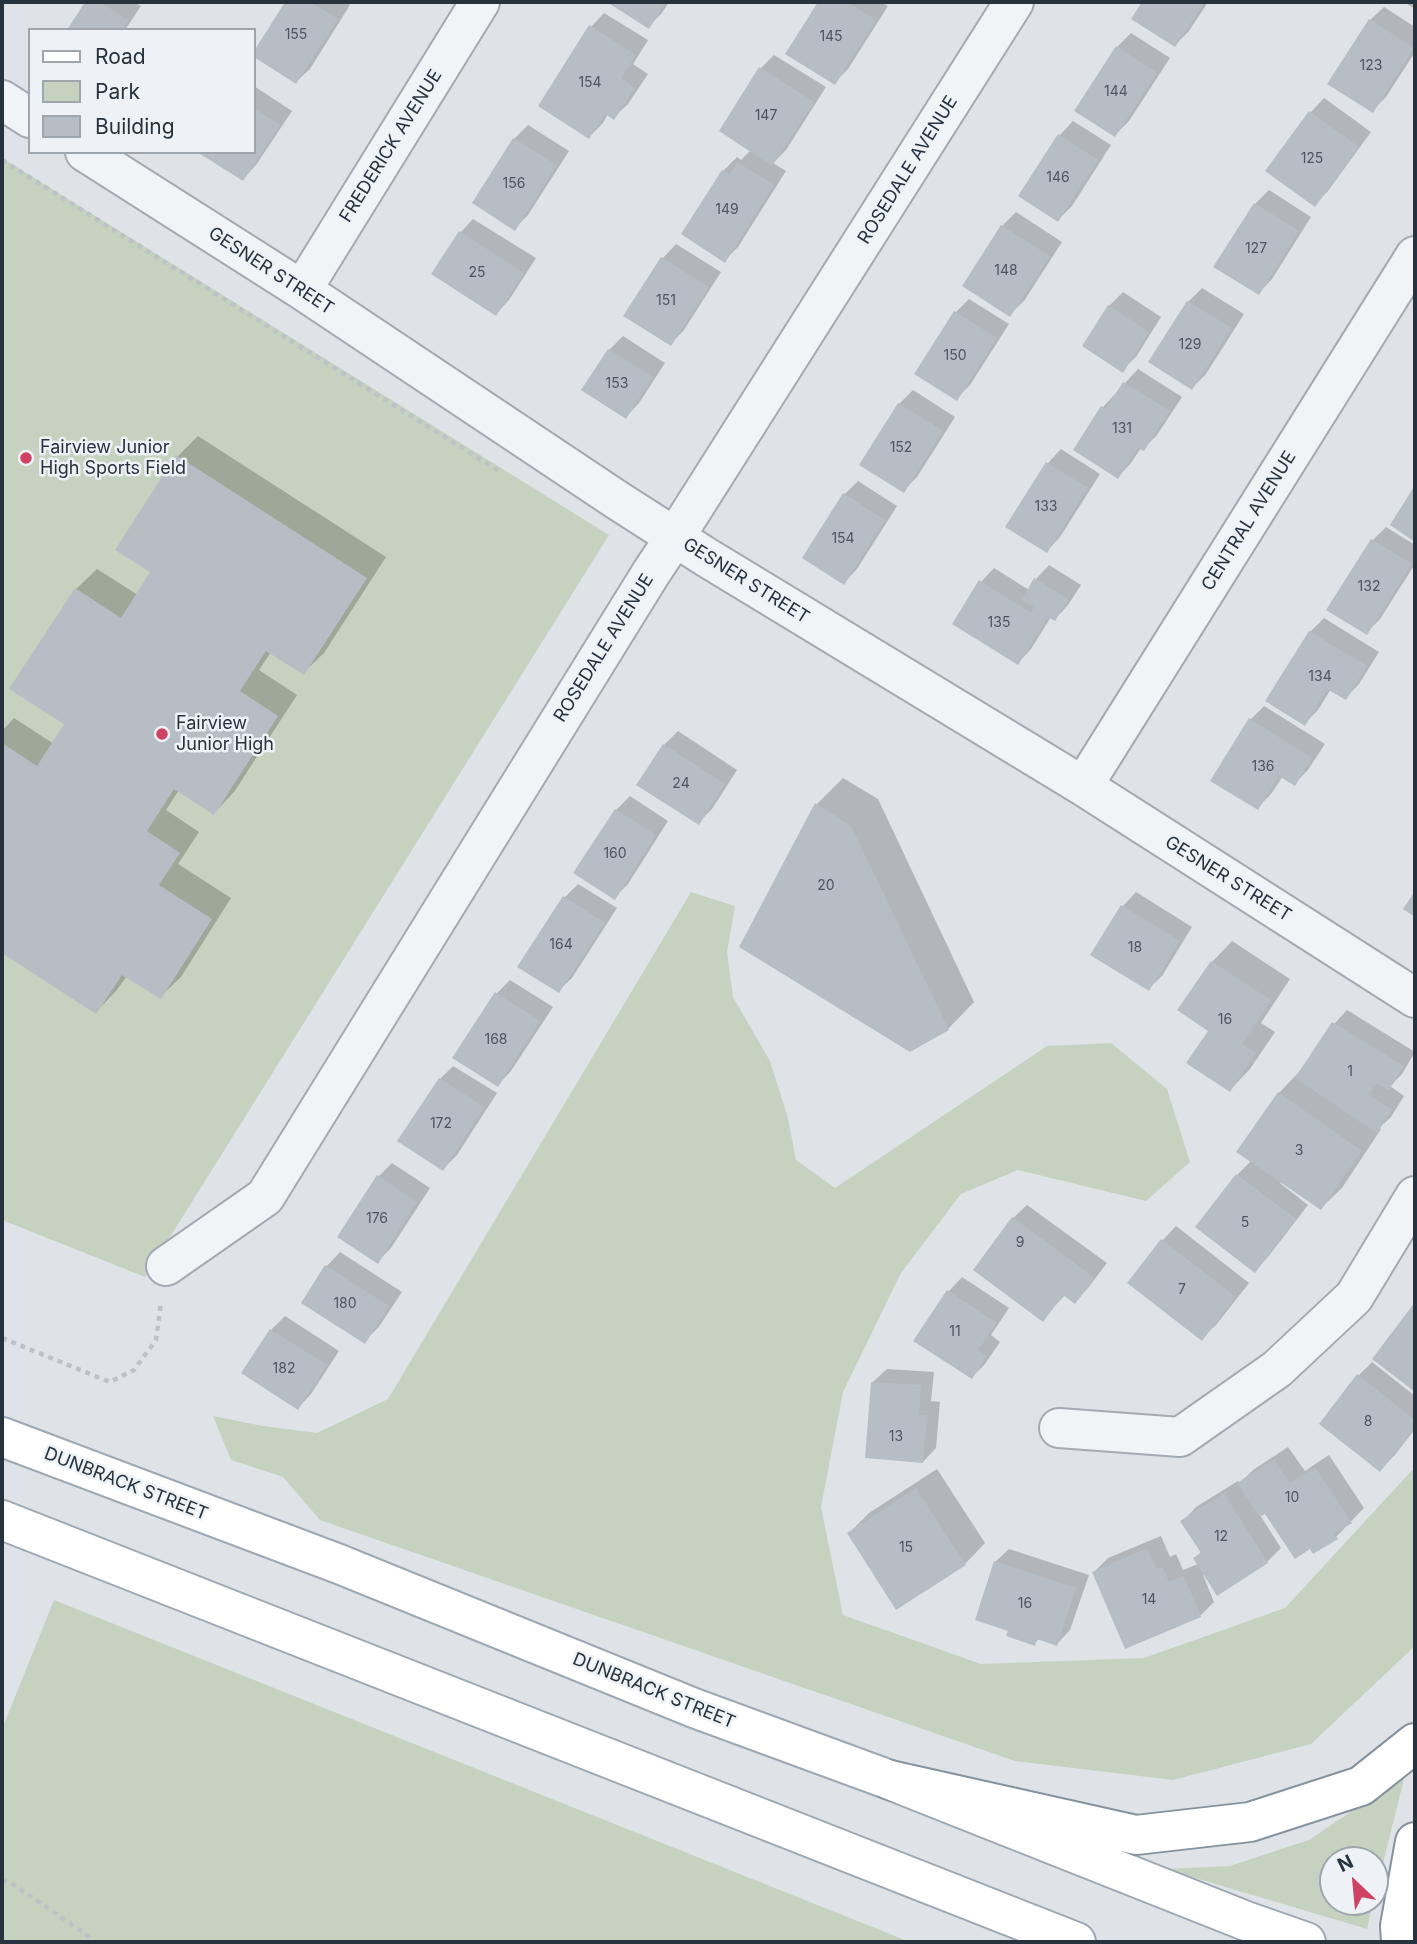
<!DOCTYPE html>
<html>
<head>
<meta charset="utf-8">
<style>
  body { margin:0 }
  #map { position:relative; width:1417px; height:1944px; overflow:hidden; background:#dfe3e8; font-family:Inter,sans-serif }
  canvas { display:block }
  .frame { position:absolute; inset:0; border:4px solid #27323f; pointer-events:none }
  .legend { position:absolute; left:28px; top:28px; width:228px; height:126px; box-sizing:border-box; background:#eef2f6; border:2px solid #9ea5ad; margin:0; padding:9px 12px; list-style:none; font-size:21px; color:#27323f }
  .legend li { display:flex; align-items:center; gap:14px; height:35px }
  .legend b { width:35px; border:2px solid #9ea5ad }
  .north { position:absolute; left:1319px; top:1846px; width:70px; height:70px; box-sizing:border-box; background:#eef2f6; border:2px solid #9ea5ad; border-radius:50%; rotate:334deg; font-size:19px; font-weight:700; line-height:28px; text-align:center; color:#27323f }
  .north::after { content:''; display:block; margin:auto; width:24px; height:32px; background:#cf4262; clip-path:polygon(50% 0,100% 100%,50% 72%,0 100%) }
</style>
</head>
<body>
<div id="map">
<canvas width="1417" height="1944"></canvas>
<div class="frame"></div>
<ul class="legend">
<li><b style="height:9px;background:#fff"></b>Road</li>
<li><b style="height:19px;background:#c6d2c0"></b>Park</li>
<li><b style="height:19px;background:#b6bdc5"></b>Building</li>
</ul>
<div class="north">N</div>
</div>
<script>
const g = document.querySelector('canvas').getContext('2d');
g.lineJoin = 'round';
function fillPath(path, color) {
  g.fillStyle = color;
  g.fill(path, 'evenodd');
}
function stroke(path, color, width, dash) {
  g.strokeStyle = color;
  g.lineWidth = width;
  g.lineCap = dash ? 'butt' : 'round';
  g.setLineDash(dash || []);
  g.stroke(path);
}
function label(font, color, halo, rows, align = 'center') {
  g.font = font + ' Inter,sans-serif';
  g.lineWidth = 5;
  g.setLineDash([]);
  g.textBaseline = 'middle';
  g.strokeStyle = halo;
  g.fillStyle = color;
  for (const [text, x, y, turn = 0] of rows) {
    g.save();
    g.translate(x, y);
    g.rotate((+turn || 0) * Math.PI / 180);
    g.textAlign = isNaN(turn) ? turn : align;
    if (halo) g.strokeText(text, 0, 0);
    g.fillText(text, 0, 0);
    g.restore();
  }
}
fillPath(new Path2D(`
  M2,158L609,535L145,1277L2,1220Z
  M691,892L735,906L727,952L733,997L770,1061L788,1118L796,1160L835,1188L1047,1046L1111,1043L1167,1089L1190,1162L1146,1201L1018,1170L961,1194L901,1273L843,1392L821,1507L843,1615L981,1664L1144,1658L1285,1608L1415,1467V1646L1311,1744L1173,1780L1015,1761L320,1520L283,1477L231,1460L213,1416L263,1426L317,1433L388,1399Z
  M54,1600L910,1942H2V1729Z
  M1408,1763L1375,1895V1860H1333V1902H1373L1367,1929L1165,1869L1230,1866L1309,1840L1371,1798Z`), '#c6d2c0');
fillPath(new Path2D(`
  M87,2H134L141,6L125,30H69Z
  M287,2H345L350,5L310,69L296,82L254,55Z
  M613,2H669L662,13L649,26L612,3Z
  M821,2H881L888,6L848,69L834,83L788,53Z
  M1145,2H1208L1189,31L1175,45L1134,18Z
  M1404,2H1415V9Z
  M1384,7L1415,27V52L1386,97L1372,111L1370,20Z
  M604,13L648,40L633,64L648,74L628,104L614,117L608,114L603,123L589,137L591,27Z
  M1131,33L1170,58L1129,121L1115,135L1117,47Z
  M774,55L826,87L786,150L773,163L786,171L738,247L725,260L683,233L723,171L737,157L741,160L751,150L761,68Z
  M254,86L292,111L256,165L243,179L254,152Z
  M1324,98L1371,132L1328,191L1315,204L1268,170L1311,112Z
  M1073,121L1111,145L1072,206L1058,220L1020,196L1060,135Z
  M528,125L569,151L528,215L515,228L514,139Z
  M1269,190L1311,217L1272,279L1259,293L1255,204Z
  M1016,212L1062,242L1024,301L1010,314L964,285L1002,226Z
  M473,219L536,258L509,300L496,314L460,233Z
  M676,244L721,272L684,330L671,344L626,316L663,258Z
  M1202,288L1244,314L1206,374L1192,388L1151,362L1188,302Z
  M1123,292L1161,317L1136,357L1122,370L1109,306Z
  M969,299L1009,324L970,385L956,399V312Z
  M623,336L665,363L639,403L626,417L609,350Z
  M1138,369L1182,397L1157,435L1143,449L1141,448L1131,463L1118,477L1075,449L1103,407Z
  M913,390L955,417L917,477L903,491L899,404Z
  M198,436L386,557L324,653L303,673L271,652L259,670L297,695L234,792L214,813L179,790L166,810L199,832L178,864L231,898L181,977L160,997L127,976L116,991L96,1012L2,951V731L14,718L54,744L66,724L76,589L97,569L138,595L153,572L177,457Z
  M1061,449L1100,474L1060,537L1047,551L1007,526L1048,463Z
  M858,481L897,506L857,569L844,583L845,494Z
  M1386,527L1415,545V564L1380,619L1366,633L1373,540Z
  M1049,565L1081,585L1068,605L1055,619L1051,617L1031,649L1018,663L981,582L994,568L1029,590L1036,579Z
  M1324,618L1379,652L1359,684L1346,698L1331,689L1318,710L1305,723L1310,632Z
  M1264,706L1325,744L1308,770L1295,783L1283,776L1271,794L1257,808L1250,720Z
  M678,731L737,770L712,809L698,823L664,745Z
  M843,778L878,799L974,1002L948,1029L817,804Z
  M630,796L668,821L628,884L615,897L616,810Z
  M578,884L617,908L572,978L558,991L565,897Z
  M1136,892L1192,927L1162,976L1148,989L1092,954L1123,906Z
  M1232,941L1290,979L1261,1023L1275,1032L1250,1069L1230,1090L1210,1030L1212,962Z
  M510,980L553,1007L511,1071L498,1085L497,993Z
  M1347,1010L1415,1052L1402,1074L1390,1086L1404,1096L1391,1117L1379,1128L1381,1129L1342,1188L1321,1208L1282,1181L1280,1183L1308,1205L1268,1257L1255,1271L1197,1226L1237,1175L1252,1160L1279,1093L1299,1072L1334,1024Z
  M453,1066L497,1093L457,1155L443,1169L440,1079Z
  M392,1163L430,1188L391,1248L377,1262L378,1177Z
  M1027,1205L1107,1263L1088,1288L1075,1302L1065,1295L1043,1319L1013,1218Z
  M1176,1226L1249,1283L1216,1325L1202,1338L1130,1282L1163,1240Z
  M340,1252L402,1292L378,1328L364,1341L303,1302L327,1266Z
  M962,1277L1009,1308L991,1335L1000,1342L985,1364L972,1377L916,1340L949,1291Z
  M285,1316L339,1351L311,1394L298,1408L271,1330Z
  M1372,1362L1415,1396V1429L1394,1456L1380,1470L1359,1375Z
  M887,1369L934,1372L931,1401L940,1402L936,1448L923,1462L873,1382Z
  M1288,1447L1305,1471L1329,1455L1364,1508L1336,1537L1266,1511L1260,1515L1281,1548L1267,1562L1203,1575L1214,1602L1200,1616L1094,1572L1108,1558L1161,1536L1170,1557L1176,1554L1183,1570L1198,1564L1195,1558L1202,1551L1183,1521L1196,1507L1238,1481L1240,1483L1253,1470Z
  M937,1469L985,1543L965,1564L849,1533L869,1513Z
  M1009,1549L1089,1575L1070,1630L1057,1644L1040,1638L1034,1644L1010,1630L995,1562Z`), '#0003');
fillPath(new Path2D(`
  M85,2H100L128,20L122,30H67Z
  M285,2H310L338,19L296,84L254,57V51Z
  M611,2H666L649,29L610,4Z
  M818,2H847L876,20L835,85L785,54Z
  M1142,2H1205L1175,47L1131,19Z
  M1369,19L1414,48L1373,113L1327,84Z
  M589,25L636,55L621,78L635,88L614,120L605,114L589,139L538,106Z
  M1116,46L1157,73L1115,137L1074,111Z
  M759,67L814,102L772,166L719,131Z
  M254,108L280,125L243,181L197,152H254Z
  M1309,111L1359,147L1315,207L1265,171Z
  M1058,134L1098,160L1058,222L1018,196Z
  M513,138L557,165L515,231L472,203Z
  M737,162L774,185L725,263L681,234L722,170L729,175Z
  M1254,203L1299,231L1259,295L1213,267Z
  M1001,225L1050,256L1010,317L962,286Z
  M459,231L524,273L496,316L431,274Z
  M661,257L709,287L671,346L623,316Z
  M1187,301L1232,328L1192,390L1148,362Z
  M1108,305L1149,332L1123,373L1082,346Z
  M954,311L997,338L957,401L914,374Z
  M608,349L653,377L626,419L581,390Z
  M1123,382L1170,411L1144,451L1138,448L1118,479L1073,450L1101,406L1106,409Z
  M898,403L943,431L904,493L859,465Z
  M176,455L367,578L304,675L266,651L240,691L278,716L214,815L174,789L147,831L180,853L159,885L212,919L161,999L122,975L96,1014L2,953V743L37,766L64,724L9,689L75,588L121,618L150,572L115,550Z
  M1046,462L1088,488L1047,553L1005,527Z
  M1415,485V542L1390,525Z
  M843,493L885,520L844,585L802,558Z
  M1371,539L1412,564L1367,635L1326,610Z
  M1034,578L1068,599L1055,621L1048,617L1018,665L952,624L979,580L1031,613L1034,607L1022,600Z
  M1309,631L1367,666L1346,700L1327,689L1305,726L1265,701Z
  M1249,718L1312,758L1295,786L1279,776L1258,810L1210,781Z
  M663,744L725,784L699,825L636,785Z
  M815,803L851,826L949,1030L910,1052L739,947Z
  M615,809L656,835L615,900L573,873Z
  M1415,891V917L1403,909Z
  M563,896L605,923L559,993L517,967Z
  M1121,905L1180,941L1149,991L1090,955Z
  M1211,961L1271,1000L1242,1044L1256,1053L1230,1092L1186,1063L1208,1031L1177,1010Z
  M495,992L540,1021L498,1087L452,1058Z
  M1332,1022L1404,1066L1389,1090L1377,1083L1368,1094L1392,1110L1377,1133L1295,1078Z
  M439,1078L484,1107L443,1171L397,1141Z
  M1278,1092L1362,1151L1321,1210L1236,1152Z
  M1236,1174L1296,1219L1255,1273L1195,1227Z
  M377,1175L417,1202L378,1264L337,1237Z
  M1012,1217L1095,1278L1075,1304L1063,1295L1043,1322L973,1270Z
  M1161,1239L1236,1297L1202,1341L1127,1283Z
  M325,1265L389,1306L365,1344L301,1303Z
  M947,1290L997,1323L978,1350L987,1356L972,1379L913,1341Z
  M1415,1302V1392L1372,1359Z
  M270,1329L327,1365L298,1410L241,1373Z
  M1357,1374L1415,1420V1428L1380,1472L1319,1424Z
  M871,1382L921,1385L919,1415H927L923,1463L865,1458Z
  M1274,1459L1290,1483L1315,1467L1352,1523L1334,1534L1338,1539L1313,1554L1310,1549L1295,1559L1265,1514L1260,1517L1237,1483Z
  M916,1488L966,1565L896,1610L847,1533Z
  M1224,1493L1268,1563L1217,1596L1193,1558L1201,1553L1180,1521Z
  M1147,1548L1156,1569L1163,1567L1169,1582L1184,1576L1201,1617L1125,1649L1092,1572Z
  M994,1561L1076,1588L1057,1646L1037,1639L1035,1646L1006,1636L1008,1631L975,1620Z`), '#b6bdc5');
const minor = new Path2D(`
  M2,100L30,118
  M85,152L302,290L617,500L706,557L1083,786L1415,998
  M302,290L480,2
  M1083,786L1415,256
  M166,1266L265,1197L651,573L675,537L1014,2
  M1059,1428L1180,1437L1277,1369L1354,1297L1415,1196`);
const major = new Path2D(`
  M2,1437L339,1564L694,1708L890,1780L1246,1921L1306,1942
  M2,1520L1076,1942`);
const highway = new Path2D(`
  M890,1780L1136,1835L1250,1822L1361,1786L1415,1743
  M1401,1942L1400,1926L1415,1842`);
stroke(minor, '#a4aab2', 42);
stroke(major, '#9ea8b4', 42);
stroke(highway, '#86929f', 42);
stroke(new Path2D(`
  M2,160L502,473
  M2,1338L110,1382L134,1370L156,1340L161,1302
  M2,1880L13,1884L84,1933L94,1942`), '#bcc2c6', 4.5, [5, 5]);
stroke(minor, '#f1f4f6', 38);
stroke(major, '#fff', 38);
stroke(highway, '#fff', 38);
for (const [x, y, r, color] of [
  [26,458,7,"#cf4262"],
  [162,734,7,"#cf4262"]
]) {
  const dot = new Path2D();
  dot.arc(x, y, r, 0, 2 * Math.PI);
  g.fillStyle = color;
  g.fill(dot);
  stroke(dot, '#eef2f6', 2.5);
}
label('14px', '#4b5560', null, [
  ["155",296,35],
  ["145",831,37],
  ["123",1371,66],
  ["154",590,83],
  ["144",1116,92],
  ["147",766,116],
  ["125",1312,159],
  ["146",1058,178],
  ["156",514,184],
  ["149",727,210],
  ["127",1256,249],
  ["148",1006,271],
  ["25",477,273],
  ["151",666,301],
  ["129",1190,345],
  ["150",955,356],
  ["153",617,384],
  ["131",1122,429],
  ["152",901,448],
  ["133",1046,507],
  ["154",843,539],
  ["132",1369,587],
  ["135",999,623],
  ["134",1320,677],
  ["136",1263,767],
  ["24",681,784],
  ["160",615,854],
  ["20",826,886],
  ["164",561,945],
  ["18",1135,948],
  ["16",1225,1020],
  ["168",496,1040],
  ["1",1350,1072],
  ["172",441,1124],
  ["3",1299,1151],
  ["176",377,1219],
  ["5",1245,1223],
  ["9",1020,1243],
  ["7",1182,1290],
  ["180",345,1304],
  ["11",955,1332],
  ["182",284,1369],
  ["8",1368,1422],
  ["13",896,1437],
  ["10",1292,1498],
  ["12",1221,1537],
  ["15",906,1548],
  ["14",1149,1600],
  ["16",1025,1604]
]);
label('18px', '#27323f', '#eef2f6', [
  ["FREDERICK AVENUE",391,146,-58],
  ["ROSEDALE AVENUE",908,170,-58],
  ["GESNER STREET",271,271,33],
  ["CENTRAL AVENUE",1249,521,-58],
  ["GESNER STREET",746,581,32],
  ["ROSEDALE AVENUE",604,648,-58],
  ["GESNER STREET",1228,879,32],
  ["DUNBRACK STREET",126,1484,21],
  ["DUNBRACK STREET",654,1691,22]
]);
label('18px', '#27323f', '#eef2f6', [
  ["Fairview Junior",40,448],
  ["High Sports Field",40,469],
  ["Fairview",176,724],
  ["Junior High",176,745]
], 'left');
</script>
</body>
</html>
